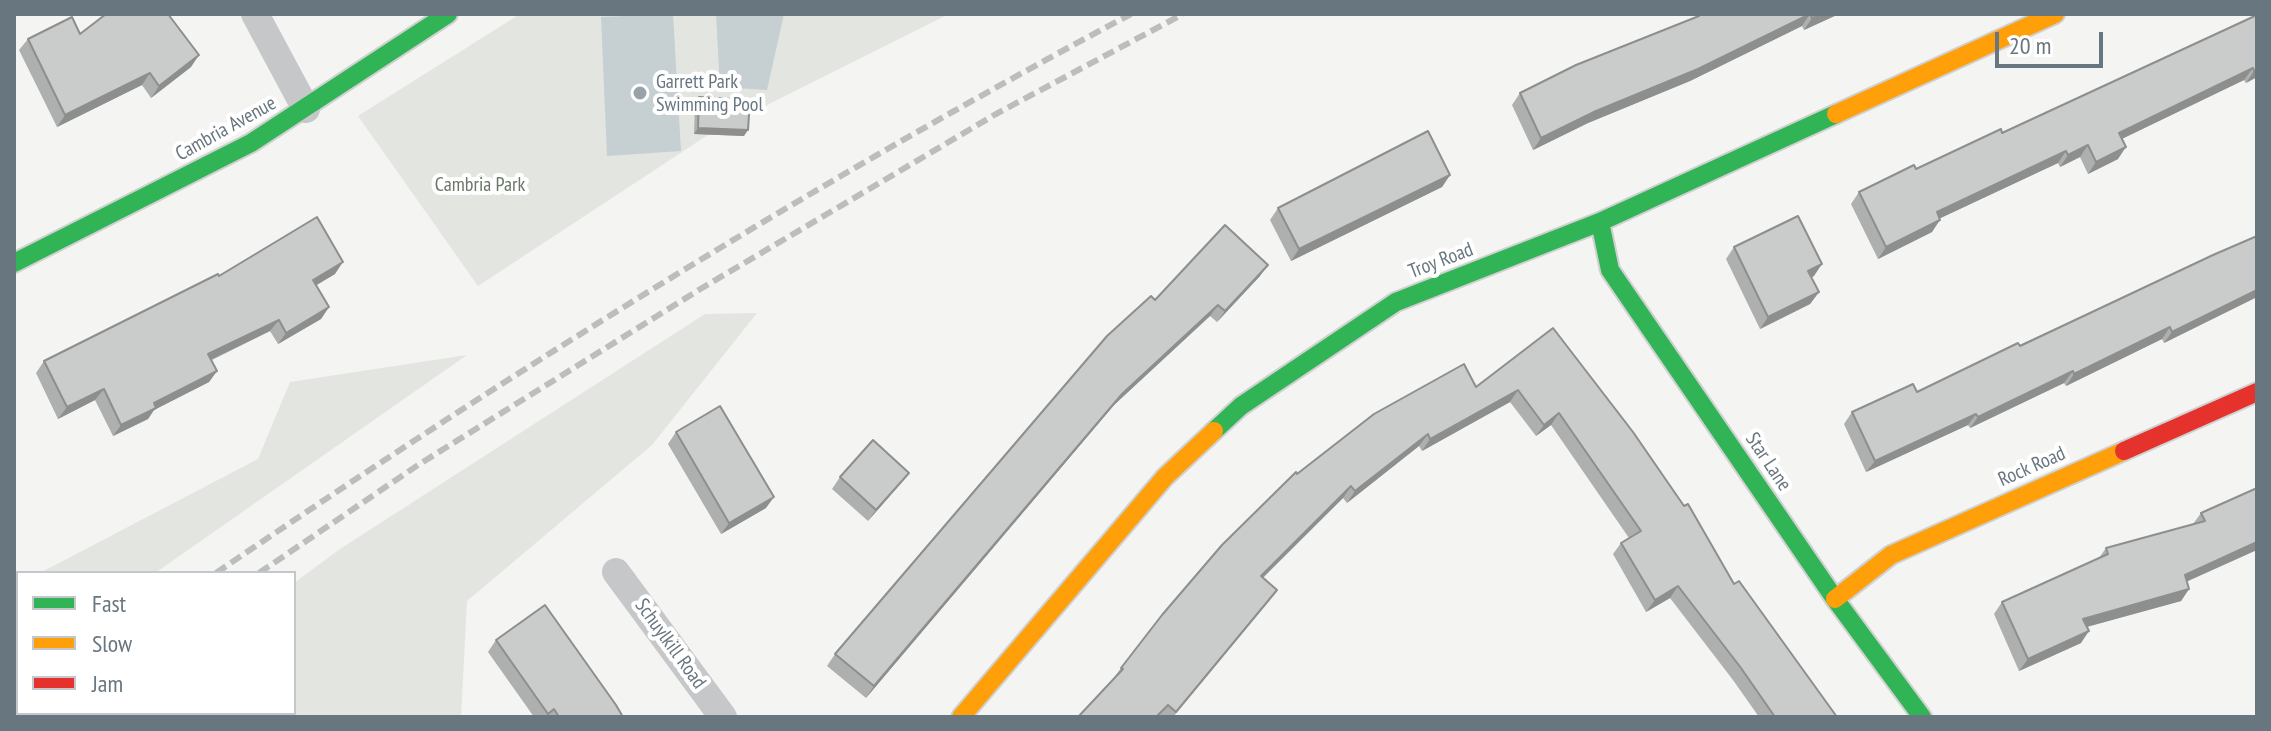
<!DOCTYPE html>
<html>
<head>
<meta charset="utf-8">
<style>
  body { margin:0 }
  #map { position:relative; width:2271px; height:731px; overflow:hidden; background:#f4f4f3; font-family:"PT Sans Narrow",sans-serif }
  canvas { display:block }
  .frame { position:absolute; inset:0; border:16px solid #68767f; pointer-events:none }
  .legend { position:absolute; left:16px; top:571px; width:280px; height:144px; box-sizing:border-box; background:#fff; border:2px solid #c3c8cc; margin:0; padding:10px 14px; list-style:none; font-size:24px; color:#68767f }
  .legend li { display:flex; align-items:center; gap:16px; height:40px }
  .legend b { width:40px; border:2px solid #c3c8cc }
  .scale { position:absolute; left:1995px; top:32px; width:108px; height:36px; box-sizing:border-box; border:4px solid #68767f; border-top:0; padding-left:10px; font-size:24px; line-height:28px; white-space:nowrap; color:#68767f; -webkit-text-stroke:6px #fff; paint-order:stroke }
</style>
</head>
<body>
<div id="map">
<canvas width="2271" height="731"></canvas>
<div class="frame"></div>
<ul class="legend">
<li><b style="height:10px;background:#30b455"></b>Fast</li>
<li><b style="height:10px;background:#ff9f0a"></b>Slow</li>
<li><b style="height:10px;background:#e5322d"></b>Jam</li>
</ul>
<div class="scale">20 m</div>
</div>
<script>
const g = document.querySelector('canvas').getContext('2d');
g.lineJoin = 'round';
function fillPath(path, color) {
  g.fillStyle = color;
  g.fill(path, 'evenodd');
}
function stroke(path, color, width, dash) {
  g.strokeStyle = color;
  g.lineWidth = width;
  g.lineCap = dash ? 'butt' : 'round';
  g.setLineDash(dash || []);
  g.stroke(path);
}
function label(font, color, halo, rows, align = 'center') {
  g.font = font + ' "PT Sans Narrow",sans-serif';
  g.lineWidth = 8;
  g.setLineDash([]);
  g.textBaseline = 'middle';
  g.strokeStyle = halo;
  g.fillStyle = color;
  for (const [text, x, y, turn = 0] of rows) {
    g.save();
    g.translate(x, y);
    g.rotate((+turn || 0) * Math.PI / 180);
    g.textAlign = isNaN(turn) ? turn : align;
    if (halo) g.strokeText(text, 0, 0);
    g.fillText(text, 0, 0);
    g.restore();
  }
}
fillPath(new Path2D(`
  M520,14H949L711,133L478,286L358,116Z
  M757,313L652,445L467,601L461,717H108L114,713H294V583L340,549L705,314Z
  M467,355L155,573H40L258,459L290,382Z`), '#e3e5e1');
fillPath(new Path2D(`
  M673,14L681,151L607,156L601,17Z
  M716,14H784L767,90L720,87Z`), '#c6cfd1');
const fast = new Path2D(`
  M1600,222L1610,270L1835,599L1922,717
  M14,263L251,143L448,14
  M1214,431L1241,406L1396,302L1600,222L1836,114`);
const slow = new Path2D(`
  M1836,114L2055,14
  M1835,599L1891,555L2124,451
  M961,717L1165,477L1214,431`);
const jam = new Path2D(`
  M2124,451L2257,392`);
stroke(fast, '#cfd0d0', 22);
stroke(slow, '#cfd0d0', 22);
stroke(jam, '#cfd0d0', 22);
stroke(new Path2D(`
  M255,14L306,109
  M616,572L723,717`), '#c5c7c8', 28);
stroke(fast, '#30b455', 18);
stroke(slow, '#ff9f0a', 18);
stroke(jam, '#e5322d', 18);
stroke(new Path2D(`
  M216,573C511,372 815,182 1131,14
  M259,573L418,465L702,288L996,114L1183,14
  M16,717L22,713
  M58,717L63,713`), '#bcbdbd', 6, [12, 6]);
fillPath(new Path2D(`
  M1697,14H1839L1804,30L1802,26L1690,81L1588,123L1533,150L1512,105L1520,93L1695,17Z
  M2257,15V77L2246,83L2244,80L2122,139L2118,159L2088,174L2080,157L2060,167L2058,163L1940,218L1932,232L1878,259L1851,204L1859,192L2002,133Z
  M80,34L191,67L151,98L142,85L57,127L19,50L28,39Z
  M699,97L744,136L694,134L695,103Z
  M1450,175L1442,187L1291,261L1270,220L1278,208Z
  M2257,236V297L2164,343L2162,339L2066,386L2064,383L1970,428L1968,425L1866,472L1844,424L1852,412L1917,392Z
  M1734,247L1814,276L1811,277L1819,292L1810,304L1760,329L1726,259Z
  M335,274L316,285L329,307L321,319L278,344L270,331L212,360L217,371L209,382L154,410L148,419L113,436L95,400L58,419L36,373L44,361L219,276Z
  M1260,276L1217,322L1210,316L1114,405L866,698L827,666L835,654L1155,300Z
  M1553,328L1734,584L1837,717H1759L1733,680L1670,598L1646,612L1613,554L1621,543L1629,538L1551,425L1536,436L1510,402L1422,451L1419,446L1347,503L1343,498L1263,578L1277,590L1268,602L1173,717H1078L1113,679L1121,668L1297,474L1476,387Z
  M676,432L766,508L721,534L668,444Z
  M909,473L900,484L868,521L832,489L840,477Z
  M2257,488L2187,582L2189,589L2181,601L2087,627L2081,643L2019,671L1994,614L2002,602L2099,558L2106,548L2193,524L2201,513Z
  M496,640L623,717H534L488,652Z`), '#aeafaf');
fillPath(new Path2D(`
  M1810,14L1802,26L1690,81L1588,123L1533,150L1541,138L1596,111Z
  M1822,14H1839L1804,30L1812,18Z
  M199,55L191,67L151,98L159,86Z
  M2253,68L2244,80L2111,144L2119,133Z
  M2257,69V77L2246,83L2254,71Z
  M150,73L142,85L57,127L65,115Z
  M698,128L748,130L744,136L694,134Z
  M2088,145L2080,157L2060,167L2068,155Z
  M2126,147L2118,159L2088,174L2096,162Z
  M2066,151L2058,163L1928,224L1937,212Z
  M1450,175L1442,187L1291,261L1299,249Z
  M1940,220L1932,232L1878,259L1886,247Z
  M343,262L335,274L305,292L313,280Z
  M1822,264L1814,276L1800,283L1808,271Z
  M1268,265L1260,276L1217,322L1225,311Z
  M2257,290V297L2164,343L2172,332Z
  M1819,292L1810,304L1760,329L1768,317Z
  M1218,305L1210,316L1114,405L866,698L874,686L1122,394Z
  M329,307L321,319L278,344L286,333Z
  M279,320L270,331L200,365L208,354Z
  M2170,327L2162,339L2066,386L2074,374Z
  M217,371L209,382L154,410L148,419L113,436L121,425L154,403Z
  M2073,371L2064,383L1970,428L1978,417Z
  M104,389L95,400L58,419L67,407Z
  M1518,390L1510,402L1422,451L1430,439Z
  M1559,413L1551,425L1536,436L1544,425Z
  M1976,414L1968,425L1866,472L1875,461Z
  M1428,434L1419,446L1347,503L1355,491Z
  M909,473L900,484L868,521L876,510Z
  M1351,486L1343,498L1252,588L1261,576Z
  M774,497L766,508L721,534L729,523Z
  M2257,542V550L2177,586L2185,575Z
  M1678,586L1670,598L1646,612L1655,600Z
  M2189,589L2181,601L2075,630L2083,619Z
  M1277,590L1268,602L1172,717L1176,712Z
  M2089,631L2081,643L2019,671L2028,659Z`), '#8d8e8e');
const building = new Path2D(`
  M106,14H168L199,55L159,86L150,73L65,115L28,39L72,17L80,34Z
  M1698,14H1822L1812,18L1810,14L1698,69L1596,111L1541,138L1520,93L1576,65L1699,16Z
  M2257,15V69L2254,71L2253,68L2119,133L2126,147L2096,162L2088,145L2068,155L2066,151L1937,212L1940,220L1886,247L1859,192L1914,165L1916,169L2001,129L2002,133Z
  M699,97L750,100L748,130L698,128Z
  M1428,131L1450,175L1299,249L1278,208Z
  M1798,216L1822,264L1808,271L1819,292L1768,317L1734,247Z
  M317,217L343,262L313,280L329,307L286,333L279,320L208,354L217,371L154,403L156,408L121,425L104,389L67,407L44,361L218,274L219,276Z
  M1225,225L1268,265L1225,311L1218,305L1122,394L874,686L835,654L1107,336L1151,296L1155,300Z
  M2257,236V290L2172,332L2170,327L2074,374L2073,371L1978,417L1976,414L1875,461L1852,412L1913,384L1917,392L2018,343L2020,346L2213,255Z
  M1553,328L1633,432L1684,506L1688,504L1734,584L1739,581L1837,717H1775L1741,668L1678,586L1655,600L1621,543L1641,531L1559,413L1544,425L1518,390L1430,439L1428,434L1355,491L1351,486L1261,576L1277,590L1176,712L1168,705L1156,717H1078L1123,669L1121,668L1162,615L1222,545L1296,472L1297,474L1374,414L1464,364L1476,387Z
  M720,406L774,497L729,523L676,432Z
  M873,440L909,473L876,510L840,477Z
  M2257,488V542L2185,575L2189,589L2083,619L2089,631L2028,659L2002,602L2108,554L2106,548L2205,521L2201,513Z
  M545,605L616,705L623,717H559L554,709L548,714L496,640Z`);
fillPath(building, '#cacbcb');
stroke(building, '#8d8e8e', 2);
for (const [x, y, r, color] of [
  [640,93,8,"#99a2a8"]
]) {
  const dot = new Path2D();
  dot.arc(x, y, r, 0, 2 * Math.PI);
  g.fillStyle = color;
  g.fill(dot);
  stroke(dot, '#fff', 3);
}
label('20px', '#68767f', '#fff', [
  ["Garrett Park",656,82],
  ["Swimming Pool",656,105]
], 'left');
label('20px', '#68767f', '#fff', [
  ["Cambria Avenue",226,129,-29],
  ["Troy Road",1441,261,-21],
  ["Star Lane",1768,462,56],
  ["Rock Road",2032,467,-24],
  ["Schuylkill Road",670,644,54]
]);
label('20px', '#6a7766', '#fff', [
  ["Cambria Park",480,185]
]);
</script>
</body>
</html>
